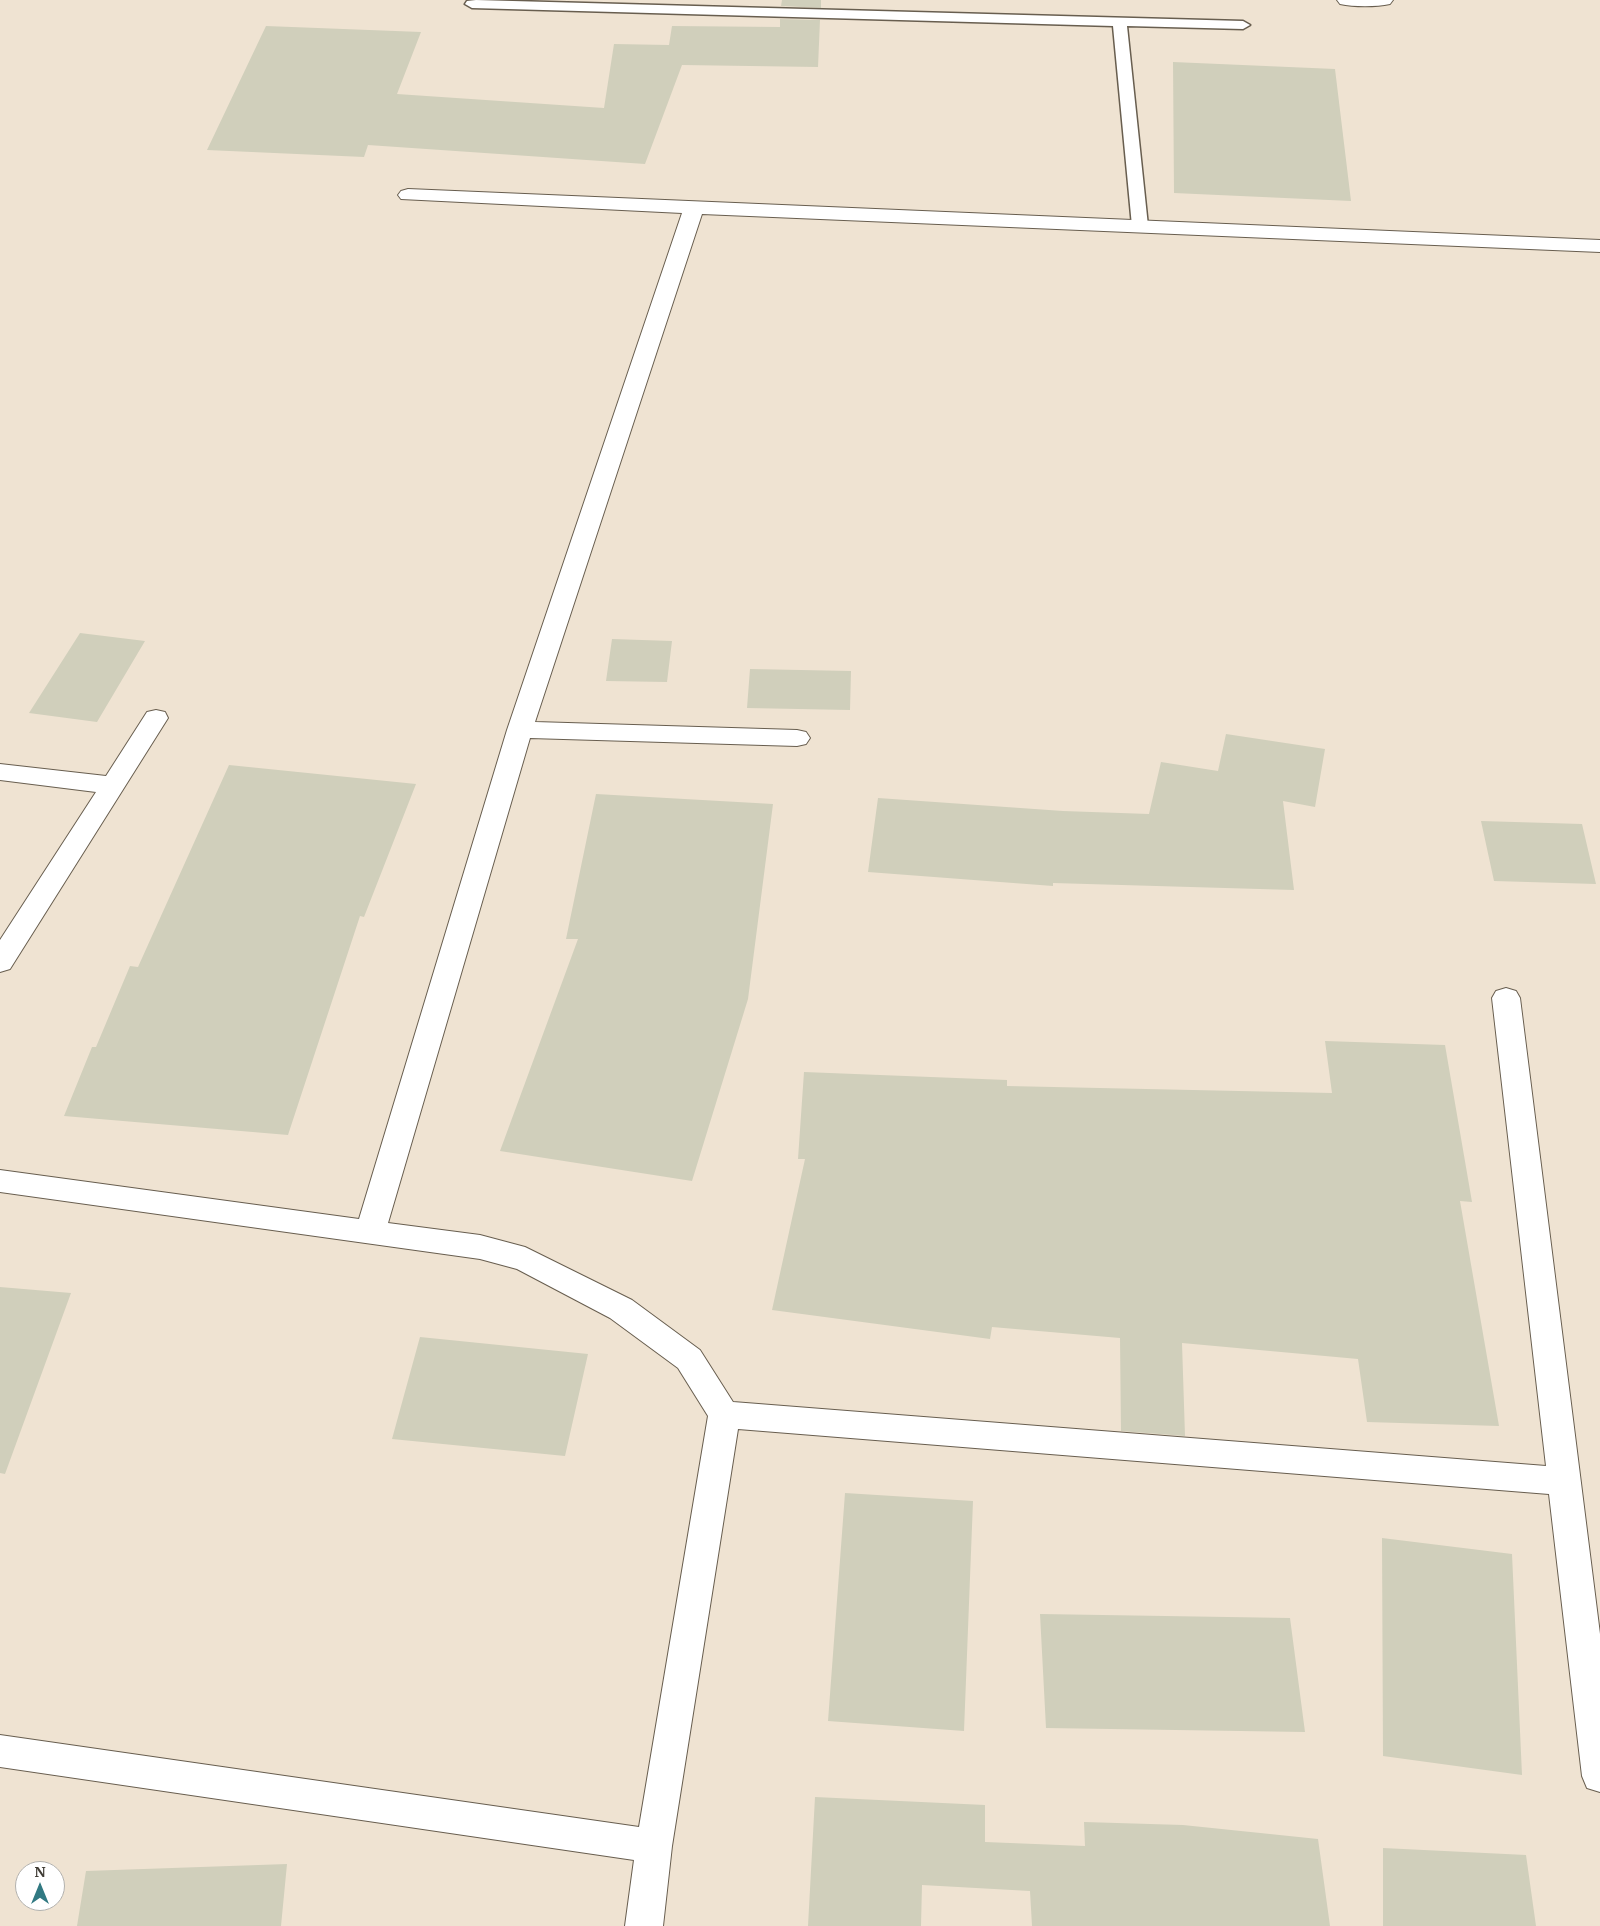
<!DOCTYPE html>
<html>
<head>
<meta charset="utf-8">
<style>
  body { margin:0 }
  #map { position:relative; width:1600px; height:1926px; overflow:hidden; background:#efe3d2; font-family:Merriweather,serif }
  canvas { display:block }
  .north { position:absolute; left:15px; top:1861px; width:50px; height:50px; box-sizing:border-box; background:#fff; border:1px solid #b2b1ae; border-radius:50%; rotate:0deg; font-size:14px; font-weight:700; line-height:20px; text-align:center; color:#3f3b34 }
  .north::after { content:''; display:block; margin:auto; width:18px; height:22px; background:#317982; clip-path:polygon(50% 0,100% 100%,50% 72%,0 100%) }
</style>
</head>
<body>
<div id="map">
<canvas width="1600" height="1926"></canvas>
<div class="north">N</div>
</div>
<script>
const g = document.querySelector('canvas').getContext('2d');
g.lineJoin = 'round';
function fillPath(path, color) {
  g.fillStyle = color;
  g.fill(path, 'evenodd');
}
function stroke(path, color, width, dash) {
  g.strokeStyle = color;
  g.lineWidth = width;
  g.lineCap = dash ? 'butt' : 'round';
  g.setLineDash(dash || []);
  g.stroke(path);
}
fillPath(new Path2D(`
  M782,0H821V8L781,6Z
  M780,19L820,20L818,67L682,65L645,164L368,145L364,157L207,150L266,26L421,32L397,94L604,108L614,44L669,45L672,26L780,27Z
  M1173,62L1335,69L1351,201L1174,193Z
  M80,633L145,641L97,722L29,713Z
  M612,639L672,641L667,682L606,681Z
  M750,669L851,671L850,710L747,708Z
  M1226,734L1325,749L1315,807L1283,801L1294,890L1053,883V886L868,872L878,798L1063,811L1149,814L1161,762L1218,771Z
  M229,765L416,784L364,917L360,916L288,1135L64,1116L92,1047H96L130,966L138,967Z
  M596,794L773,804L748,999L692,1181L500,1151L578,939H566Z
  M1481,821L1582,824L1596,884L1494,881Z
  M1325,1041L1445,1045L1472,1202L1460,1201L1499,1426L1367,1422L1358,1359L1182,1343L1185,1436L1121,1431L1120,1338L992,1327L990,1339L772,1310L805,1159H798L804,1072L1007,1080V1086L1332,1093Z
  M0,1287L71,1293L5,1474L0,1473Z
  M420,1337L588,1354L565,1456L392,1439Z
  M845,1493L973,1501L964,1731L828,1721Z
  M1382,1538L1512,1554L1522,1775L1383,1756Z
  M1040,1614L1290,1618L1305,1732L1046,1728Z
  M815,1797L985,1805V1842L1085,1846L1084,1822L1183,1825L1318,1839L1330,1926H1032L1030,1891L922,1885L921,1926H808Z
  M1383,1848L1526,1855L1536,1926H1383Z
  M287,1864L281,1926H77L86,1871Z`), '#d0cfbb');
const lane = new Path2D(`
  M476,0L1243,21L1250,25L1243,29L1127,26L1148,226L1140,231L1132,226L1113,26L472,8L465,4L467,1Z`);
const street = new Path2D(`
  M1337,0H1393L1390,4C1376,7 1354,7 1340,4Z
  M408,189L1600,240V252L702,214L535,722L797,730L806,732L810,738L806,744L797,746L530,738L388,1223L480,1235L525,1247L632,1300L700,1350L733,1402L1546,1466L1492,998L1496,991L1506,988L1516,991L1520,998L1600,1634V1792L1587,1788L1582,1776L1549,1494L738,1429L672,1846L663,1926H625L634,1860L0,1767V1735L639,1827L708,1416L678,1368L610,1318L517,1269L480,1259L0,1192V1170L359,1219L507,730L682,213L401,199L398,195L401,191Z
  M156,710L165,712L168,718L10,969L0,972V940L96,792L0,780V764L106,776L147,712Z`);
stroke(lane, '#685e4f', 3);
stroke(street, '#685e4f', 2);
fillPath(lane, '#fff');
fillPath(street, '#fff');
</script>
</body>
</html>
